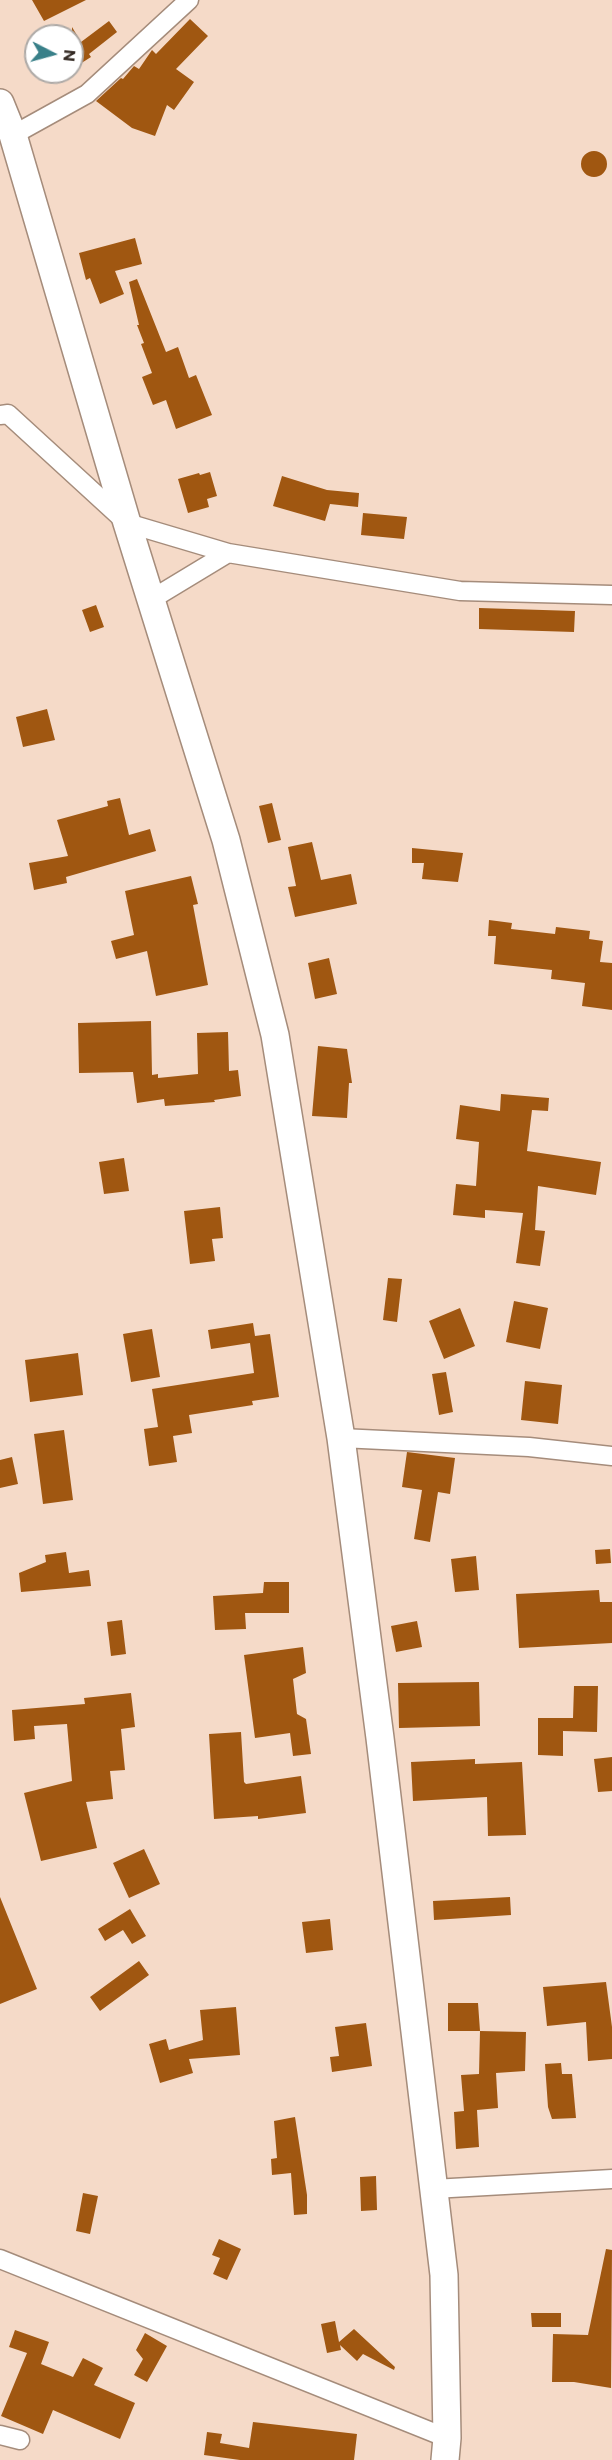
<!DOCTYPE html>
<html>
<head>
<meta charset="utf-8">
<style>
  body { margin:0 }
  #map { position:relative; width:612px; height:2460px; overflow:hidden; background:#f5dac8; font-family:Commissioner,sans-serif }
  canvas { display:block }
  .north { position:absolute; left:24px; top:24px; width:60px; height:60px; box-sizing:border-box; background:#fff; border:2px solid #aeaaa7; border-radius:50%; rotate:96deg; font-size:16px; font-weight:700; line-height:24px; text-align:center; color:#342a23 }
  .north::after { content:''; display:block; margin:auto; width:21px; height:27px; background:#398089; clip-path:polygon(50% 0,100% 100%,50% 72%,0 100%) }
</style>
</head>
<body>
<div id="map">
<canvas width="612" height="2460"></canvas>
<div class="north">N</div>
</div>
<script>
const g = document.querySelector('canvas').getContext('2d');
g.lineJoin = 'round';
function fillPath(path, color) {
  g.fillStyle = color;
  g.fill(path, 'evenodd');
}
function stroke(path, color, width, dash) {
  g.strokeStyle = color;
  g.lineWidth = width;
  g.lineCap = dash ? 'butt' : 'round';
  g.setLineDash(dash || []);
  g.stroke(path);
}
fillPath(new Path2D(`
  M32,0H86L44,21Z
  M190,19L208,36L176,69L194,82L174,110L167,105L155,136L132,128L96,101L121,78L123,79L134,66L139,69L152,50L156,54Z
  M109,21L117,32L89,54L91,57L72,69V27L81,42Z
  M581 164a13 13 0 1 1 26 0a13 13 0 1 1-26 0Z
  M135,238L142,264L115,271L124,294L100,304L90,278L86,280L79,253Z
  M137,279L166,352L178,347L189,378L196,375L212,415L176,429L166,400L153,405L142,377L152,373L141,344L144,343L137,325H139L129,282Z
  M210,472L217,496L207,499L209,507L188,513L178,479L199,473L200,475Z
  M282,476L327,490L359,493L358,507L330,504L325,521L273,506Z
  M363,513L407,517L404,539L361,535Z
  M96,605L104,627L90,632L82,610Z
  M479,608L575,611L574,632L479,629Z
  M47,709L55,740L23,747L16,717Z
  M120,798L129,835L150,829L156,851L66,877L67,883L34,890L29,863L68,856L57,820L108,806L107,801Z
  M272,803L281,840L268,843L259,806Z
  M312,842L321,880L351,874L357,904L295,917L288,887L296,886L288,847Z
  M412,848L463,853L458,882L422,879L424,863H412Z
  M191,876L198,904L193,905L208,985L156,996L147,951L116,959L111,941L134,935L125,891Z
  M489,920L512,923L511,929L555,934L556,927L590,931L589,939L603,941L600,962L612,963V1010L582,1006L585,983L551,979L552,970L494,964L496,936H488Z
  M329,958L337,994L315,999L308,963Z
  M151,1021L152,1075L158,1074V1078L198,1074L197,1033L228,1032L229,1071L238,1070L241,1096L214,1100L215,1102L165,1106L164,1099L137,1103L133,1072L79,1073L78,1023Z
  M318,1046L347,1049L352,1083H349L347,1118L312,1116Z
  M501,1094L549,1098L548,1111L532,1110L527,1151L601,1162L596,1195L538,1186L535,1230L545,1231L540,1266L516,1263L523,1213L485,1210V1218L453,1215L456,1184L476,1186L479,1142L456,1139L460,1105L500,1111Z
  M124,1158L129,1191L104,1194L99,1162Z
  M220,1207L223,1238L212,1239L215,1261L190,1264L184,1211Z
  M388,1278L402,1279L397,1322L383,1320Z
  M514,1301L548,1308L540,1349L506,1342Z
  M460,1308L475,1346L444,1359L429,1321Z
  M253,1323L255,1336L270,1334L279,1397L252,1401L253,1405L189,1415L192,1433L173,1436L177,1462L149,1466L144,1429L158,1427L152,1389L254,1373L250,1343L211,1349L208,1330Z
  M152,1329L160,1377L131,1382L123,1334Z
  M78,1353L83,1395L30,1402L25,1360Z
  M446,1372L453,1412L439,1415L432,1374Z
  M525,1381L562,1385L558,1424L521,1420Z
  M64,1430L73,1500L43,1504L34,1434Z
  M407,1452L455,1458L450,1494L438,1492L430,1542L414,1539L422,1490L402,1487Z
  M12,1457L18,1484L0,1488V1460Z
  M610,1549L611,1563L596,1564L595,1550Z
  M66,1552L69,1573L89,1570L91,1586L21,1592L19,1573L46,1562L45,1555Z
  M476,1556L479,1590L455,1592L451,1559Z
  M264,1582H289V1613H245L246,1629L215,1630L213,1596L263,1593Z
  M599,1590L600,1602H612V1643L519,1648L516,1594Z
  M122,1620L126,1654L111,1656L107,1622Z
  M417,1621L422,1647L396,1652L391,1626Z
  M303,1647L306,1673L293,1679L297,1714L306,1719L311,1754L293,1756L290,1733L255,1738L244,1655Z
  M479,1682L480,1726L399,1728L398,1683Z
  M574,1686H598L597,1732L563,1731V1756L538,1755V1718H573Z
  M131,1693L135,1727L121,1729L125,1770L110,1771L113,1799L86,1802L97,1848L41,1861L24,1793L72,1781L67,1724L34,1726L35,1739L14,1741L12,1710L85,1704L84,1698Z
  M241,1732L244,1782L246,1784L301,1776L306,1813L258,1819V1816L214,1819L209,1734Z
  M612,1757V1791L598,1792L594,1759Z
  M475,1759V1764L522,1762L526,1835L488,1836L487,1797L413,1801L411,1762Z
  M144,1849L160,1884L129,1898L113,1863Z
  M0,1897L37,1989L0,2004Z
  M510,1897L511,1915L434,1920L433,1901Z
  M130,1909L146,1936L132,1944L123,1930L105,1941L98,1929Z
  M330,1919L333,1950L306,1953L302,1922Z
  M139,1961L149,1975L100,2011L90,1997Z
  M606,1982L612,2027V2059L588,2061L586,2022L547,2026L543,1987Z
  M448,2003H478L480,2031H448Z
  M236,2007L240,2055L189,2059L193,2073L160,2083L149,2044L166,2039L169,2050L203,2040L200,2010Z
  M366,2023L372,2066L332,2072L330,2057L339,2056L335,2027Z
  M480,2031L526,2032L525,2071L496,2073L498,2108L477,2110L479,2147L456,2149L454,2112L464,2111L461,2075L479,2074Z
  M561,2063L562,2074H572L576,2118L552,2119L548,2107L545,2064Z
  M295,2117L307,2195V2214L294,2215L291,2173L272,2175L271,2159L277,2158L274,2121Z
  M376,2176L377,2210L361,2211L360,2177Z
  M83,2193L98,2196L90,2234L76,2231Z
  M219,2239L241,2249L227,2280L213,2274L220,2258L212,2255Z
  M606,2249L612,2250L611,2388L574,2382H552L553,2334L588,2335Z
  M531,2313H561V2327H532Z
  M335,2321L339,2342L354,2329L395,2367L394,2370L363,2354L357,2361L340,2345L341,2350L327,2353L321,2324Z
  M15,2330L49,2342L41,2364L73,2377L83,2358L103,2368L94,2385L135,2403L120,2439L53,2410L43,2434L1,2416L27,2353L9,2347Z
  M145,2333L167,2346L147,2382L134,2375L143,2359L136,2350Z
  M253,2422L357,2434L354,2460H240L204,2455L207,2432L222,2434L220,2443L249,2448Z`), '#a05711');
const minor = new Path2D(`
  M13,135L87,94L189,0
  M0,415L8,414L127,523L228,553L460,591L612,595
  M152,599L228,553
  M341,1438L529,1447L612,1456
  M433,2189L612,2179
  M0,2259L447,2438
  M0,2435L20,2440`);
const secondary = new Path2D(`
  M0,103L13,135L127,523L226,840L275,1035L341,1438L380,1738L444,2275L447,2438L445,2460`);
stroke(minor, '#a58c7b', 21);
stroke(secondary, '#a58c7b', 30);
stroke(minor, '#fff', 18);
stroke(secondary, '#fff', 27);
</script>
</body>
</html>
